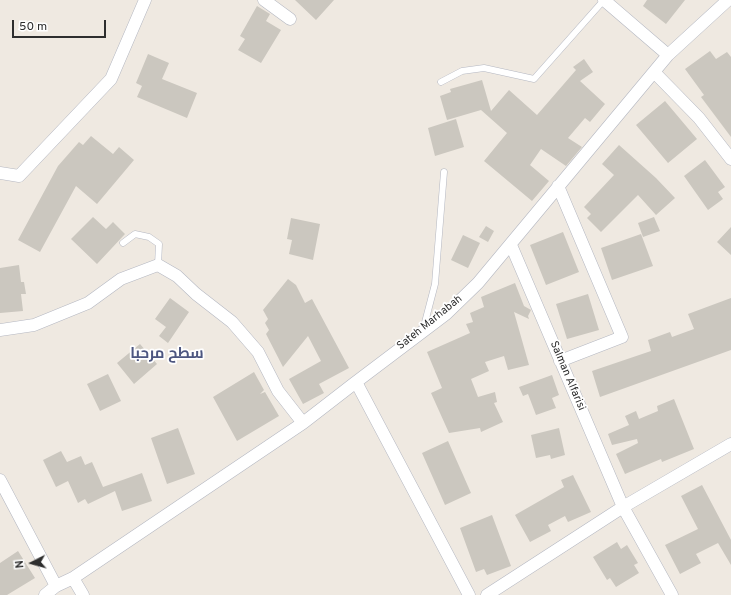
<!DOCTYPE html>
<html>
<head>
<meta charset="utf-8">
<style>
  body { margin:0 }
  #map { position:relative; width:731px; height:595px; overflow:hidden; background:#efe9e1; font-family:Overpass,sans-serif }
  canvas { display:block }
  .north { position:absolute; left:12px; top:543px; width:40px; height:40px; -webkit-text-stroke:3px #fff; paint-order:stroke; rotate:264deg; font-size:11px; font-weight:700; line-height:16px; text-align:center; color:#2e2e2e }
  .north::after { content:''; display:block; margin:auto; width:14px; height:18px; background:#2e2e2e; clip-path:polygon(50% 0,100% 100%,50% 72%,0 100%) }
  .scale { position:absolute; left:12px; top:20px; width:94px; height:18px; box-sizing:border-box; border:2px solid #2e2e2e; border-top:0; padding-left:5px; font-size:12px; line-height:14px; white-space:nowrap; color:#2e2e2e; -webkit-text-stroke:3px #fff; paint-order:stroke }
</style>
</head>
<body>
<div id="map">
<canvas width="731" height="595"></canvas>
<div class="north">N</div>
<div class="scale">50 m</div>
</div>
<script>
const g = document.querySelector('canvas').getContext('2d');
g.lineJoin = 'round';
function fillPath(path, color) {
  g.fillStyle = color;
  g.fill(path, 'evenodd');
}
function stroke(path, color, width, dash) {
  g.strokeStyle = color;
  g.lineWidth = width;
  g.lineCap = dash ? 'butt' : 'round';
  g.setLineDash(dash || []);
  g.stroke(path);
}
function label(font, color, halo, rows, align = 'center') {
  g.font = font + ' Overpass,Cairo,sans-serif';
  g.lineWidth = 3.5;
  g.setLineDash([]);
  g.textBaseline = 'middle';
  g.strokeStyle = halo;
  g.fillStyle = color;
  for (const [text, x, y, turn = 0] of rows) {
    g.save();
    g.translate(x, y);
    g.rotate((+turn || 0) * Math.PI / 180);
    g.textAlign = isNaN(turn) ? turn : align;
    if (halo) g.strokeText(text, 0, 0);
    g.fillText(text, 0, 0);
    g.restore();
  }
}
fillPath(new Path2D(`
  M295,0H334L316,20Z
  M647,0H685L666,24L643,6Z
  M257,6L270,14L266,21L281,30L261,63L238,50L245,39L240,36Z
  M710,51L716,59L727,52L731,57V137L701,97L704,95L685,69Z
  M148,54L169,63L162,79L197,93L187,118L137,97L142,86L136,83Z
  M584,59L593,72L580,81L605,104L590,122L585,118L568,138L582,147L566,166L541,149L530,165L549,181L532,201L484,161L507,133L481,110L447,120L440,96L451,92L450,89L482,80L491,111L509,90L537,115L576,70L573,67Z
  M665,101L697,139L668,163L636,125Z
  M456,119L464,147L435,156L428,128Z
  M91,136L113,154L119,147L134,160L97,204L76,186L40,252L18,240L58,166L79,142L83,145Z
  M619,145L656,178L675,198L656,215L638,195L601,232L587,218L591,214L584,207L614,175L602,164Z
  M705,160L725,187L718,192L723,199L708,210L684,176Z
  M93,217L106,229L113,222L125,234L97,264L71,239Z
  M654,217L660,231L643,237L638,223Z
  M291,218L320,224L313,260L289,254L292,240L287,239Z
  M486,226L494,231L488,242L479,237Z
  M731,227V255L717,242Z
  M563,232L579,272L546,285L530,245Z
  M641,234L653,266L612,280L601,248Z
  M463,235L480,243L468,268L451,260Z
  M19,265L21,282H24L26,294H21L23,311L0,313V268Z
  M288,279L296,285L305,303L312,299L349,368L319,384L324,393L303,404L289,379L321,361L308,336L283,367L266,334L269,330L265,323L268,319L263,310Z
  M515,283L524,306L531,310L528,316L529,319L514,312L529,365L508,370L504,356L485,362L489,371L471,379L478,397L495,392L497,402L494,403L503,422L481,432L480,428L449,433L431,393L442,388L427,352L470,333L466,324L473,322L470,313L484,307L481,297Z
  M588,294L599,330L567,339L556,304Z
  M170,298L189,312L168,343L159,336L166,327L155,319Z
  M731,298V350L600,397L592,371L651,351L648,340L670,332L672,337L694,329L688,314Z
  M140,344L157,364L134,384L117,363Z
  M254,372L264,390L260,394L265,392L279,416L237,441L213,397Z
  M108,374L121,401L100,411L87,384Z
  M552,375L559,395L552,398L556,408L536,415L528,394L523,396L519,387Z
  M674,399L694,449L662,462L661,459L625,474L616,454L638,443L637,439L612,445L608,434L629,425L625,416L636,411L639,419L658,411L657,406Z
  M178,428L195,474L167,484L151,438Z
  M559,428L565,455L551,459L550,455L536,458L531,435Z
  M448,441L471,493L445,505L422,453Z
  M61,451L67,462L81,456L85,465L92,462L103,487L142,473L152,501L122,511L115,491L88,504L85,499L78,503L68,481L56,487L43,460Z
  M573,475L591,512L568,522L565,516L548,525L551,531L530,542L515,515L564,487L561,480Z
  M702,485L731,540V565L718,543L696,554L701,563L680,574L665,545L698,529L681,496Z
  M492,515L511,566L487,575L484,569L476,572L460,528Z
  M617,542L621,549L627,545L638,563L634,565L639,573L616,587L610,578L607,580L593,557Z
  M18,551L35,578L7,595H0V563Z`), '#cbc7bf');
const service = new Path2D(`
  M441,82L462,71L484,68L534,79L604,0
  M123,243L135,234L149,237L159,244L158,265
  M423,330L435,284L444,172`);
const minor = new Path2D(`
  M264,0L290,19
  M604,0L668,55
  M654,72L699,118L731,159
  M0,173L19,176L111,79L145,0
  M558,186L622,337L560,361
  M511,245L623,507L672,595
  M0,330L34,325L88,303L121,279L158,265L177,276L196,294L232,322L258,352L278,391L303,423
  M0,480L56,586
  M73,578L83,595
  M45,595L56,586L73,578L303,423L356,382
  M469,595L356,382L446,314L478,283L668,55L728,0
  M487,595L623,507L731,444`);
stroke(service, '#b4b7c1', 7);
stroke(minor, '#b4b7c1', 13);
stroke(service, '#fff', 6);
stroke(minor, '#fff', 12);
label('11px', '#2e2e2e', '#fff', [
  ["Sateh Marhabah",430,323,-39],
  ["Salman Alfarisi",567,376,67]
]);
label('bold 15px', '#4d5680', '#fff', [
  ["سطح مرحبا",167,355]
]);
</script>
</body>
</html>
